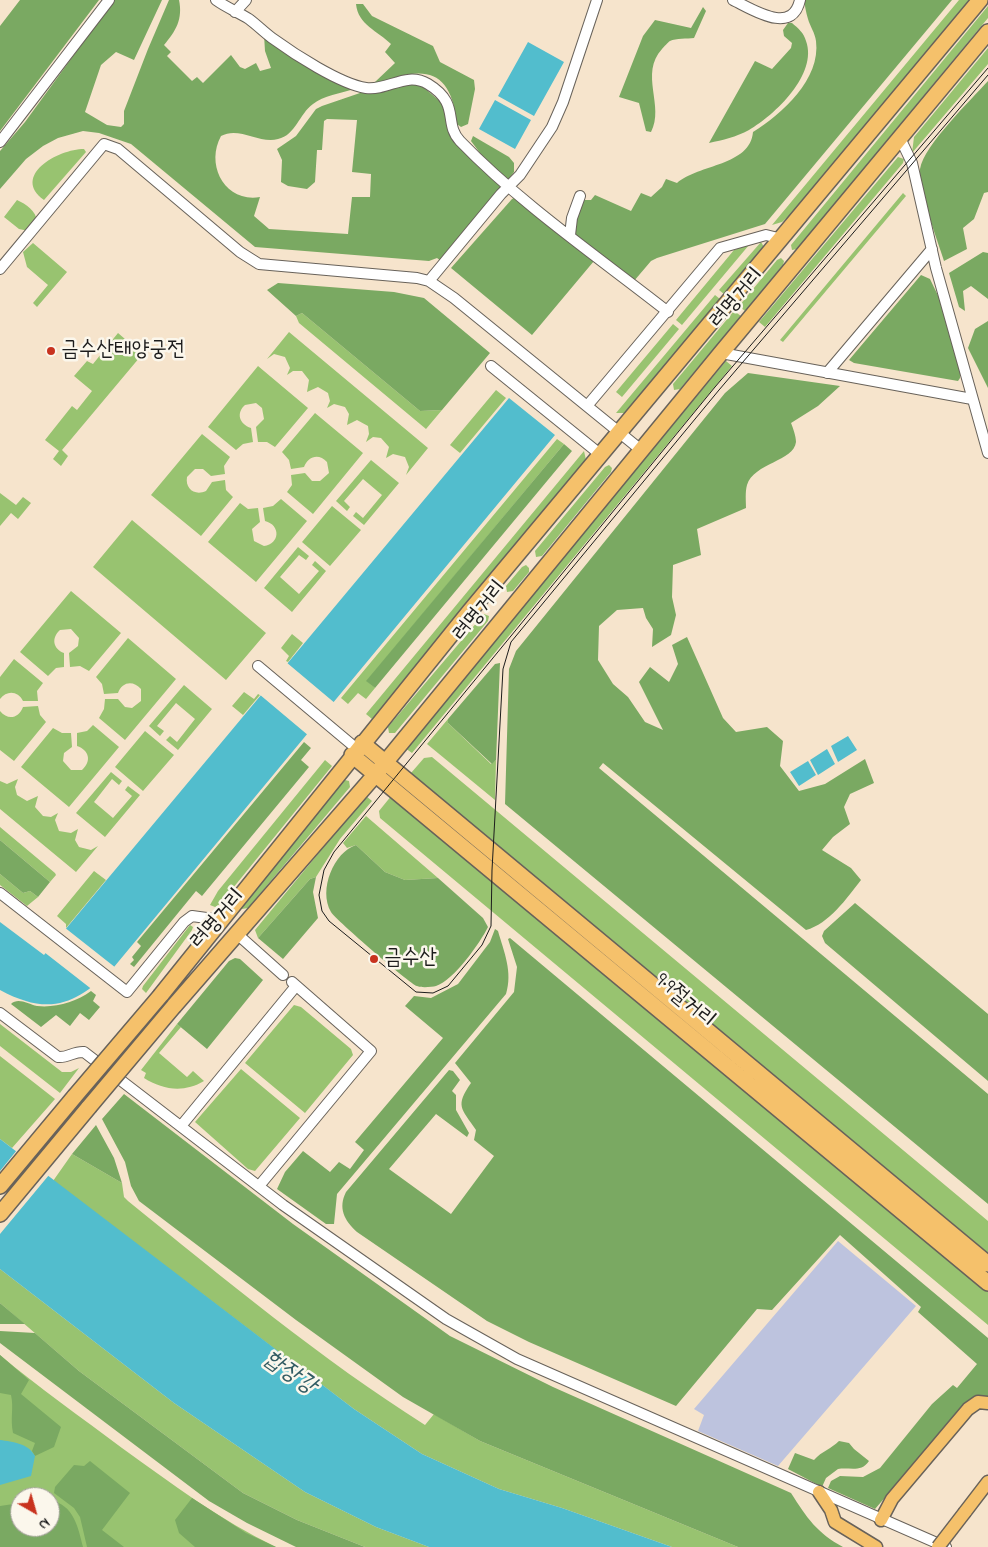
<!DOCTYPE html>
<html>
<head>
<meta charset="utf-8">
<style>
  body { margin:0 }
  #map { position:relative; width:988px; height:1547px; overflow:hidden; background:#f6e4cc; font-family:"Indie Flower",sans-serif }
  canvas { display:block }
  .north { position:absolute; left:10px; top:1487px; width:50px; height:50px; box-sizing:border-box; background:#fbf7ec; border:1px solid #a29f99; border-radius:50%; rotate:142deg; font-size:14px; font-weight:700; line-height:20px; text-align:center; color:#1c1c1c }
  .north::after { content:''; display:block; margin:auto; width:18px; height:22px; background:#c8321e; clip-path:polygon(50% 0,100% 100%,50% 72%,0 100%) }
</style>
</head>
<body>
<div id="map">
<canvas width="988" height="1547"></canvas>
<div class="north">N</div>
</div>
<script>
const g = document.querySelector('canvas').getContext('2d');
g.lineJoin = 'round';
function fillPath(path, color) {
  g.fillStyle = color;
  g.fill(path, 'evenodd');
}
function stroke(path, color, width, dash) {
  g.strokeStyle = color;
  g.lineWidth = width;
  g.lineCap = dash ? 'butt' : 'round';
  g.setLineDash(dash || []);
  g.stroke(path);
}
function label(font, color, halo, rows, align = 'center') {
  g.font = font + ' "Indie Flower","Poor Story",sans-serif';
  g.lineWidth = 5;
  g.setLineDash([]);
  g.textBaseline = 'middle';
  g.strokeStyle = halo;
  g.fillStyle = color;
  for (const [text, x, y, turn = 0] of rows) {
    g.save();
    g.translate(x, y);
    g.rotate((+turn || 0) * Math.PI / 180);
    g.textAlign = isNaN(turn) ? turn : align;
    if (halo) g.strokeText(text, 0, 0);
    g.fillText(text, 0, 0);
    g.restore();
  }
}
fillPath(new Path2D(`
  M838,1241L916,1306L778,1466L698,1431L704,1415L694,1409Z`), '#bdc3de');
fillPath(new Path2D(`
  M959,0H969L790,215L782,222L772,225Z
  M988,6V18L797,249L792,250L791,245Z
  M988,48V64L912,153L914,137Z
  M84,149L86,152L44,200C11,176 58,149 84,149Z
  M898,157L904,159L903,163L765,327L759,322Z
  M903,193L906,196L783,342L780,340Z
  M17,200C26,204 36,211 37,221L34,220L28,228L29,231L19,229L4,217Z
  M761,242L764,247L724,294L719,290Z
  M33,243L67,272L37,307L33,303L48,285L27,267L23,252Z
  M749,245L682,325L676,320L734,250Z
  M781,258L784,261L783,265L745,311L739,306L777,260Z
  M715,295L720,299L629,409L624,413H616Z
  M734,311L741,316L680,389L674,390L673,384Z
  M302,313L420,411L442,410L426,429L299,323L296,316Z
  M673,324L679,329L622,397L616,392Z
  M289,332L428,448L406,475L409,467L405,457L393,454L386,458L389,447L381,438L373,437L366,442L369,434L368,426L357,420L347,425L349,414L345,407L334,404L327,408L330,401L328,393L318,387L307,392L309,380L302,371H293L287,375L290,368L285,357L274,354L267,359Z
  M118,333L139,351L140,357L62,450L68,456L61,466L53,459L59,451L45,440L72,406L77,410L92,391L74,376L87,361L93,364Z
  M726,361L732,366L412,753L405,748Z
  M258,366L308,408L275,447L267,442H258L256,427L264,419L262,408L256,403L245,405C236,413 239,424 251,428L253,442L243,444L236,450L208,427Z
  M496,390L506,398L460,453L450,445Z
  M315,413L363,453L313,514L287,492L292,485L291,475L305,473L312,481H320L329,473L327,462C319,453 308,456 304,467L291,469L289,460L282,452Z
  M202,434L230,457L224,466L225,474L211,476L203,469H195L187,477C185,489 195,496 206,491L212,482L225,480L226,490L233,497L201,536L151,495Z
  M557,439L564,444L367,681L375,688L366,699L358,693L348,704L341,698Z
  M584,451L586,460L584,464L372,719L366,714Z
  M371,460L399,483L364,525L353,516L356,512L363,518L382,495L363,479L344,501L350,507L347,511L336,501Z
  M609,465L612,468L611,472L542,556L536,557L535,551L605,467Z
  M0,493L16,505L23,497L31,503L18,519L11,513L0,526Z
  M281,499L307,521L256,582L208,542L240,503L248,509L258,508L260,522L252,529L254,541L264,546C280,544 281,525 265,521L263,508L273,506Z
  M332,506L361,530L330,566L302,542Z
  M132,520L266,633L226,680L93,567Z
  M298,547L309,556L306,560L299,555L280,577L299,594L319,571L312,565L315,561L326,571L292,612L264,588Z
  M526,565L529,568V572L513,591L507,592L506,586L522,567Z
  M71,591L121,633L89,671L80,666L70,667L69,653L78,646L79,638L71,629L60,630C51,638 53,649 64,653V667L56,668L48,676L20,652Z
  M484,614L489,616L488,621L395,733H389L388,727Z
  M292,634L303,643L288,662L286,661L289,656L281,648Z
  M128,638L176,679L125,740L99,718L104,709L105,699H118L125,707L132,708L141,701V689C133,680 122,682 118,693L104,694L102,684L96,677Z
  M14,659L43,683L37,691L38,701H23C18,691 7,690 0,699V677Z
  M184,685L212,709L178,750L166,740L170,736L177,742L195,719L176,703L157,726L164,731L160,736L149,726Z
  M244,692L254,699L258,694L260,695L243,715L232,706Z
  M38,706L40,715L46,722L14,761L0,750V711C8,721 19,718 23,707Z
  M448,719V723L491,764L496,760L495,800L427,744Z
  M93,725L119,747L69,807L21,767L53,728L62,733H71L72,747L64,753L63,761L71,770H82C92,761 89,750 77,746V733L87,731Z
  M145,731L174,755L143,791L115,767Z
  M432,757L988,1221V1253L411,773L424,758Z
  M325,760L332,766L220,904L215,907L210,905L218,891Z
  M111,772L122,781L119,785L112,779L94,802L113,818L132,796L125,790L128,786L140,795L105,837L76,813Z
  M18,779L15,787L17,795L27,801L38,796L35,807L43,816L51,817L58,813L55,820L59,831L71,833L78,829L75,840L79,847L91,850L98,846L76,872L0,809V781L7,784Z
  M345,780L349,781L350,787L248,908L242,909V903Z
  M392,795L988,1292V1325L380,818L379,811Z
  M366,796L372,801L340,839L316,877L310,879L258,938L255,930Z
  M366,816L438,878L405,880L385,872L356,845L347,848L343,843Z
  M0,827L55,873L56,875L50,882L0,840Z
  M94,871L106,880L66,928V924L57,916Z
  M0,874L23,893L30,891L38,897L27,906L0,885Z
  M190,925L193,927L192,930L146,993L142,989L143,986Z
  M294,1005L301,1007L351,1049L353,1055L305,1113L245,1063Z
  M0,1024L62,1072H71L79,1068L60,1093L0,1046Z
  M177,1024L181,1027L159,1053L187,1077L193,1071L204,1081C184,1093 163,1090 144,1078L146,1073L141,1070Z
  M0,1056L55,1099L12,1148L0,1139Z
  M241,1069L300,1118L255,1171L248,1169L195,1122Z
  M72,1154L122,1183L124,1197L128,1201C223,1278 322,1360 425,1425L434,1414L480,1441L738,1547H672L562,1508L499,1489L422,1454L354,1409L53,1181Z
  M0,1269L174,1403L305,1492L376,1527L429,1547H365L297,1520L243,1493L79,1371L0,1303Z
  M0,1355C39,1388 81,1417 122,1448C172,1484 220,1520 276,1547H0ZM20,1497H50V1527H20Z`), '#98c370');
fillPath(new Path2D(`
  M20,0H99L0,131V26Z
  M114,0H162L134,60L116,52L101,65L85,112L107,125L121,127L124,124V111L148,49L169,0H179C183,19 176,31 164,45L171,52L167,56L192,81L197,77L203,83L231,55L240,67L245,69L256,63L260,71L271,68L265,51L264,35L354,89C341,93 323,96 313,104C299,114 296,135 278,139C259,144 239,126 221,136C205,165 225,203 260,197L254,216L269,229L348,234L352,197H370L371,174L352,172L357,120L327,119L324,121L322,150H317L315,182L307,189L288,186L281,182L282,160L277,149L296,136L316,109L322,106L360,93L401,83L412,84L423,87L441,102L446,111L449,128L504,185L441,261L437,258L429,261L255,247L131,144L99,133L83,131L58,138L43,146L26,159L0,189V151L25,122Z
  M804,0H952L765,224L657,258L651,261L634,281L575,235L576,219L583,200H591L595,195L631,211L641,193L651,197L662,187L666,179L677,183C699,164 750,166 753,132C782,114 821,79 816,41C815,33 810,26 808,19C806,13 805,6 804,0Z
  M356,4H363L372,16L433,46L440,62L474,80L475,89L468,124L461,127L457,124C451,68 424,65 377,84L375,82L395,63L385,52L391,44C378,31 358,25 356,4Z
  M703,7L706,11L694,38C687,39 676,38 670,41C668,42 664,47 662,49C639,74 665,106 651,132L646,131L639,103L619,97L643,36L655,20L691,28Z
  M788,23H792C798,28 804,33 806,41C818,74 775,115 749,130C736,137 723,140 709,143L755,61L772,69L791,48L792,43L784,36L783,30Z
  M988,81V192L984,193L974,219L963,228L967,249L944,261C938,241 917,187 920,169C924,145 971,100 988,81Z
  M473,136L509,157L514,163V172L508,180L483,157L471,141Z
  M516,197L594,261L532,335L451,268L512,199Z
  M983,252L988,253V299L971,286L963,291L965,311L959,307L949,273Z
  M921,275L930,279L944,308L960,373V378L958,381L854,363L849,360Z
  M278,283L394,292L424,298L490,353L442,410L420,411L302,313L296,316L267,290Z
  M988,321V388L968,348L975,329Z
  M748,373L840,386L818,406L791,423C793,428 796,436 796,442C794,461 754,463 747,485C745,492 746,501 746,508L697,529L701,555L673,565L672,597L676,615L671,635L652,647L653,629L646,618L643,608L617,610L599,626L598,660L613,684L628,697L645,722L663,730L639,682L650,667L669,682L678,664L672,645L687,637L723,718L736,732L767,727L783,741L780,766L799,791L825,784L865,759L874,783L850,794L844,807L850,824L833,837L822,850L851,868L861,880C847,898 829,924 806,930L603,763L599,768L988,1094V1204L505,804L509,669L516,651L725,393Z
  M564,444L572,451L375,688L366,681Z
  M500,663L496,760L492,764L448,723V719L495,664Z
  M304,742L311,748L301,760L309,767L202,896L196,891L134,967L130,964L134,960L132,957L141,946L137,942Z
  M0,840L50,882L38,897L30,891L23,893L0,874Z
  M356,845L385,872L405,880L438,878L483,918L488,927C480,943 454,980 436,986C432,987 421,988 417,986C410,984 336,920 331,912C318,890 334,852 356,845Z
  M316,877L313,892L318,918L283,959L258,938L310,879Z
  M855,903L988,1014V1081L825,943L822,936L824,931Z
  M495,929L498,931C504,952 513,972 506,994L337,1194L334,1224H326L277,1189L285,1172L303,1151L330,1172L339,1162L350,1169L364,1150L355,1142L443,1038L405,1006L414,996L431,998L458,984L490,942Z
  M510,938L988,1338V1397L935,1440L875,1509L828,1488L831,1481L840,1476L863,1477L880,1468L932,1404L953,1385L957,1388L977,1364L918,1312L921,1307L840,1235L772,1310L757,1309L676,1406L529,1342L487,1321L357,1232C344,1220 338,1208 346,1192L449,1070L453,1071L460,1080L452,1091L456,1095V1110L469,1133L467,1137L436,1114L389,1169L451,1214L494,1156L474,1140L476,1130C461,1108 455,1106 471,1083L455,1063L514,992L517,967L508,939Z
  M235,958L240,959L263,980L207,1049L177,1024L229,961Z
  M91,991L96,995L93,1001L100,1007L89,1020L80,1013L70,1026L56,1015L41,1027L11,1004C18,997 28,1004 37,1006C56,1008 76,1002 91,991Z
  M124,1094L293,1224L450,1336L553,1387L791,1493C807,1518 817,1533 843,1547H738L480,1441L403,1397L296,1320L139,1201L131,1186L125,1162L102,1119Z
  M96,1125L114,1158L122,1183L72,1154Z
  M0,1303L25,1324H0Z
  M0,1331L35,1333L79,1371L243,1493L297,1520L365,1547H296L247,1523L209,1501L0,1343Z
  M0,1355L29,1380L21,1394L61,1427L54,1447L35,1456L32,1451L35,1443L13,1433C10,1418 14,1408 11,1395L0,1393Z
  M839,1441L849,1443L854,1449L869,1461C861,1473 850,1467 838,1469L826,1478L822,1487L788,1469L795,1453L814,1460C822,1451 831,1449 839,1441Z
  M90,1461L130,1493L102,1530L124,1547H87L80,1517L74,1508L54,1493L55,1487L74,1465L84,1466Z
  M192,1498L246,1533L276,1547H195L179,1533L175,1520Z
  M50,1500C74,1505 78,1527 83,1547H0V1506L20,1503V1527H50Z`), '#7aa962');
fillPath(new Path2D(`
  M528,42L564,62L534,116L498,96Z
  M495,100L531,120L515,149L479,129Z
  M509,398L555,435L114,967C77,1004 50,1017 0,990V922L44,955Z
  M848,736L857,750L838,762L831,746Z
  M827,749L835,764L818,775L810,760Z
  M808,761L816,775L799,786L790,772Z
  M0,1139L354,1409L422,1454L499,1489L562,1508L672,1547H429L376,1527L305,1492L174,1403L0,1269Z
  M0,1440C13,1442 28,1443 35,1456L31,1476L0,1485Z`), '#52bdcd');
fillPath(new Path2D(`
  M286,662L336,704L309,736L259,694Z
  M64,927L116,968L94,991L44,952Z
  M17,1150L49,1175L0,1234V1171Z`), '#f6e4cc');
const minor = new Path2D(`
  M216,0C227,8 238,12 249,19C257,25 264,32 272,38C294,54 340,84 366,88C388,91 406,71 428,84C461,104 443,123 460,141C522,205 598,257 668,312
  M733,0C752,9 792,36 800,0
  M235,12L246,0
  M900,138L912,163L936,268L988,453
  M0,142L109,0
  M570,235L572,218L580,196
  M0,269L104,144L118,149L240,252L259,264L417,278L429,281L454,298L641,450
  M429,281L501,194L520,175L552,127L563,102L597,0
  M721,353L972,399
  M491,366L601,455
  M827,373L932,249
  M587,406L720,248L766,235L782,239
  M258,666L357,749
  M0,893L127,992L184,922L192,916L221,920
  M236,933L283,975
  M0,1013L58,1057C68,1058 74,1051 84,1052L283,1205L446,1319L517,1359L946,1547
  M181,1126L296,986
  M259,1186L371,1051L292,982`);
const major = new Path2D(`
  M819,1492L831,1510L835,1522L876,1547
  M965,1512L988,1482
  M881,1520L892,1499L968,1409L978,1402L988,1403`);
const highway = new Path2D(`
  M362,743L988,1264
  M352,755L988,1283
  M161,995L470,611L980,0
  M174,1006L375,775L721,353L988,32
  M0,1186L75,1096
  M0,1214L89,1107`);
stroke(minor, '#68625a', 12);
stroke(major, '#68625a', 15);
stroke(highway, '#68625a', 18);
stroke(minor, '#fff', 10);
stroke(major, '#f5c16b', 12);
stroke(highway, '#f5c16b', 15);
stroke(new Path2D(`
  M988,68L715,387L334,852L324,870L319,895L322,911L329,921L416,992L433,993L448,986L482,945L491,926L492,870L503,669L511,642L719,390L988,75`), '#1c1c1c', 1);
const majorBridge = new Path2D(`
  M938,1547L965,1512`);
const highwayBridge = new Path2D(`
  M75,1096L161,995
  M89,1107L174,1006`);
stroke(majorBridge, '#68625a', 15, []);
stroke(highwayBridge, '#68625a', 18, []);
stroke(majorBridge, '#f5c16b', 12);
stroke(highwayBridge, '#f5c16b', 15);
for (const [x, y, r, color] of [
  [51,351,5,"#c8321e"],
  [374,959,5,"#c8321e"]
]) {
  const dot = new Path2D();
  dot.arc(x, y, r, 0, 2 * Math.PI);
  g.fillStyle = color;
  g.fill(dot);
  stroke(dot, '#fbf7ec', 2);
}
label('22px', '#1c1c1c', '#fbf7ec', [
  ["려명거리",738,299,-50],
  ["려명거리",481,612,-51],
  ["려명거리",219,920,-49],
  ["9·9절거리",684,1002,40]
]);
label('22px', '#1c1c1c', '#fbf7ec', [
  ["금수산태양궁전",61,351],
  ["금수산",384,959]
], 'left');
label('italic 24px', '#325c63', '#fbf7ec', [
  ["합장강",289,1374,35]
]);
</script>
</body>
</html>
